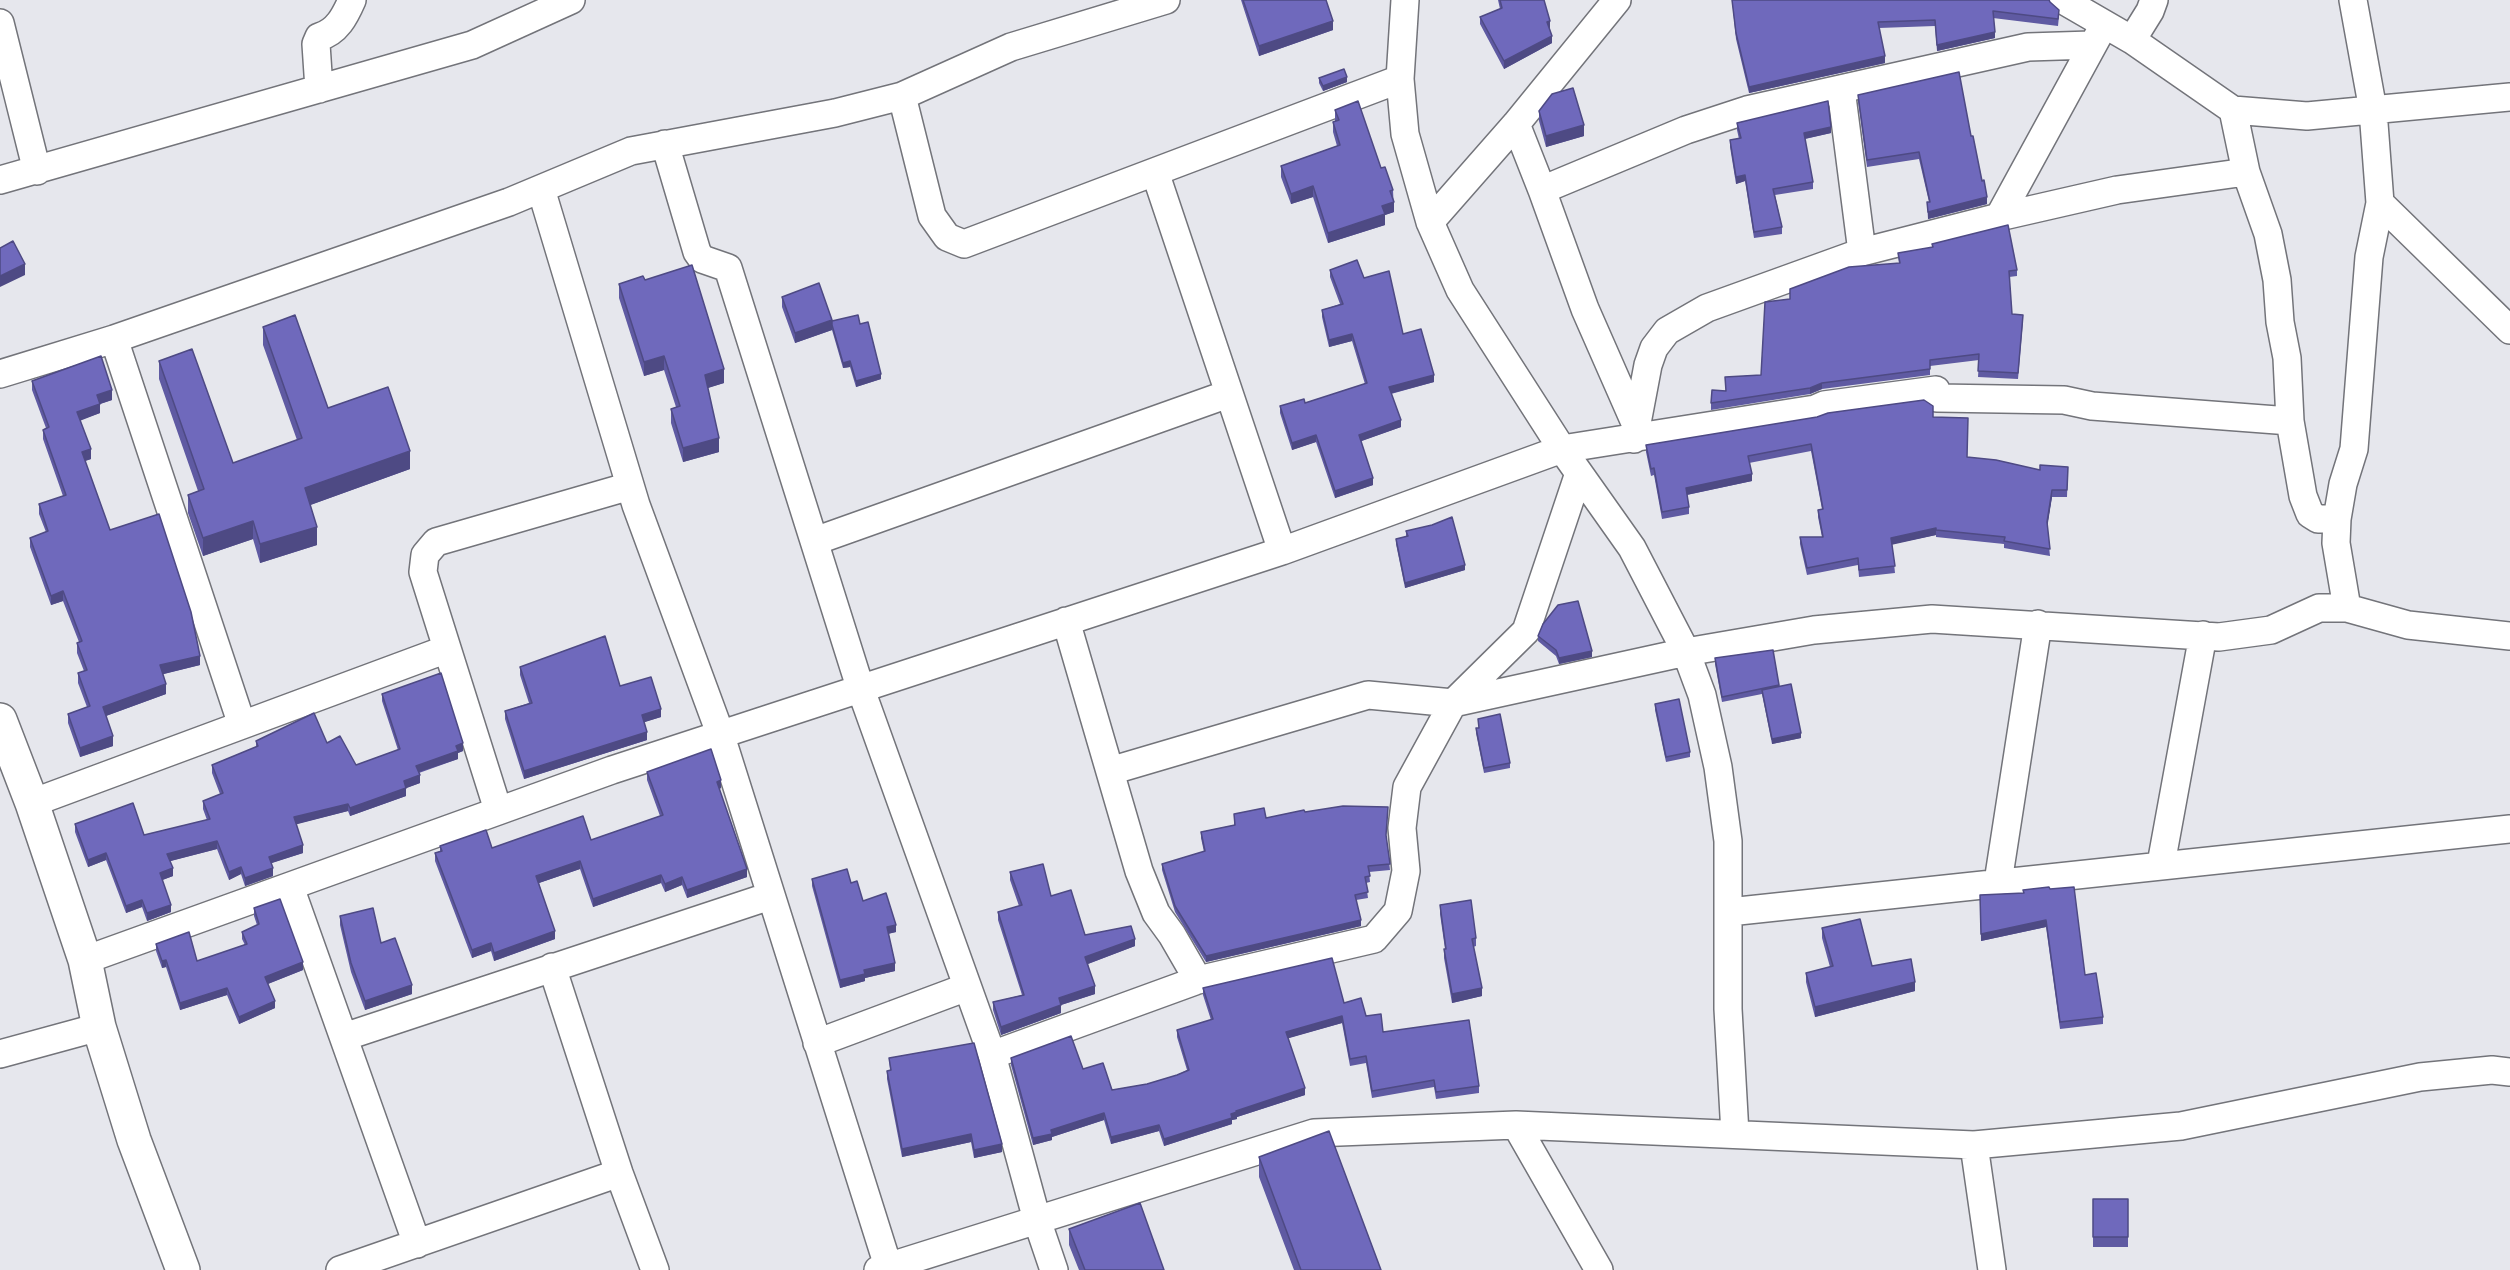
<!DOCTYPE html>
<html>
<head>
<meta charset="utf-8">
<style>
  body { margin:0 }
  canvas { display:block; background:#e6e7ed }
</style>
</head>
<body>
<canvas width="2510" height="1270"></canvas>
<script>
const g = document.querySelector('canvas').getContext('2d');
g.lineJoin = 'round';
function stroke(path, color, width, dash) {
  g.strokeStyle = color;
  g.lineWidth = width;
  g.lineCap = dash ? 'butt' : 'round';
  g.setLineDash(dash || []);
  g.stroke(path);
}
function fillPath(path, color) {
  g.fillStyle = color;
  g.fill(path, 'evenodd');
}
const minor = new Path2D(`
  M1405,0L1400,79L1405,134L1430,222L1460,290L1562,449L1632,548L1686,652L1702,695L1718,767L1728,841V1009L1735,1134
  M2063,0L2132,40L2233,110L2307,116L2510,97
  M2353,0L2373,110L2380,203L2510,330
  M0,23L37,171
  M2132,40L2150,11L2154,0
  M319,89L316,44L319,37C337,32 345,16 352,0
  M1841,89L1862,252
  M902,96L932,216L947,237L964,244L1400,79
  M2233,110L2246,172L2268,234L2277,280L2280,322L2287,358L2290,421L2303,496L2310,514L2318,519H2337
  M1516,124L1542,190L1686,130L1747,110L2028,47L2091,45
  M665,144L697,252L702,259L728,268L860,687L992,1055L1037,1220L1054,1270
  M1155,172L1282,551
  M0,180L472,45L571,0
  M541,189L636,505L720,733L888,1266
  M1542,190L1585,309L1636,425
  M1999,217L2099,34
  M1430,222L1516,124L1617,0
  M114,339L242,725
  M0,374L114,339L509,202L631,151L835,113L902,96L1011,47L1166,0
  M1634,439L1648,365L1654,348L1667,331L1707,308L1862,252L1999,217L2117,190L2246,172
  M815,541L1228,394
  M2347,608L2336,543L2337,519L2343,484L2354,449L2369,257L2380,203
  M1066,621L1139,871L1156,913L1172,935L1198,980
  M1110,771L1368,695L1453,703L1686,652L1814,630L1932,619L2219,637L2271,630L2319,608H2347L2408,625L2510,636
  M32,803L447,649
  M498,810L423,572L425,555L436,542L630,486
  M2161,864L2203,635
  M1998,882L2038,624
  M290,887L417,1244
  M1729,912L2510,829
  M85,960L612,770L1282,551L1562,449L1815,409L1824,405L1936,390L1937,398L2064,400L2092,406L2290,421
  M552,967L619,1173L655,1270
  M344,1037L770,896
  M817,1043L967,987
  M0,1054L99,1027
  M992,1055L1198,980L1374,939L1398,911L1406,871L1402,828L1407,787L1453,703L1526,631L1579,473
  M1516,1125L1599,1270
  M1974,1145L1992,1270
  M340,1270L619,1173
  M878,1270L1314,1133L1516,1125L1974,1145L2181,1126L2420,1077L2492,1070L2510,1072`);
const tertiary = new Path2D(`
  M0,720L32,803L85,960L99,1027L134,1140L183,1270`);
stroke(minor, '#73747a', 30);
stroke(tertiary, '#73747a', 36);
stroke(minor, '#fff', 27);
stroke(tertiary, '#fff', 33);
fillPath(new Path2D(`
  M1241,0H1326L1333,30L1259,56Z
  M1498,0H1544L1550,29H1549L1552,43L1504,69L1480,24V17L1500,9Z
  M1732,0H2049L2059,16L2058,26L1993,18L1995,38L1937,51L1935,26L1879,28L1885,63L1749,93L1736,39Z
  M1319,78L1347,82L1323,91L1319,83Z
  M1858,95L1971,136L1987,204L1928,219L1927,202H1929L1919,159L1867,167L1858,101Z
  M1335,110L1381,168L1393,190L1394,212L1385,215V225L1328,243L1313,197L1291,204L1281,177V166L1337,146L1333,132V122L1335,121Z
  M1539,111L1584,136L1546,147L1539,121Z
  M1737,123L1831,133L1805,139L1813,182V189L1775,195L1782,227V234L1754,238L1745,181L1736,184L1730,147V140L1739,139L1737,130Z
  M1898,253L2017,270V276L2009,277L2012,314L2023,321L2018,379L1978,377L1979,360L1930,366V375L1822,389L1810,394L1711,410V403L1726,391L1725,377L1761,375L1790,299L1899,264Z
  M1330,270L1364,278L1403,334L1434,382L1391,394L1401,427L1361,441L1373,485L1335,498L1316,442L1292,450L1280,413V406L1305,403L1365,384L1352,341L1329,347L1322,317V310L1340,304L1330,277Z
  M645,280L724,383L707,388L719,452L683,462L671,423V409L676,407L664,370L644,376L619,298V284Z
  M782,297L832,321L860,324L881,379L856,387L850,367L843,368L832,330L795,343L782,307Z
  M263,327L328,408L410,469L310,505L317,545L260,563L253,539L203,556L188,513V495L198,491L159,379V361L233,463L297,440L263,345Z
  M32,381L112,400L100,404V413L80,420L91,459L85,461L110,530L200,665L163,674L166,694L106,716L113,746L80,757L68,723V714L87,707L78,683V673L84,671L77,653V643L79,642L63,601L51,605L30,547V538L46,532L39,514V504L63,496L43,439V430L46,428L32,390Z
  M1933,417L1967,457L2040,470L2068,467L2067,497H2052L2047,526L2050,556L2004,548V544L1936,537V535L1892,544L1895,573L1859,577L1858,565L1807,575L1800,544V537H1822L1818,517V510L1822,509L1811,451L1749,463L1752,481L1687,495L1689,507V514L1662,519L1654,475L1651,476L1646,452V445Z
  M1406,531L1465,570L1405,588L1396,544V539L1406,537Z
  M1538,636L1592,657L1559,664L1556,656L1538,641Z
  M1715,658L1779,685L1801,738L1772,744L1762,694L1722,702L1715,664Z
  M520,667L620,686L661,717L644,722L647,740L524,779L505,719V711L529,703L520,675Z
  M382,694L463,751L458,753V759L419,773L420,783L406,788V796L350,816L348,811L296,824L303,853L271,863L273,876L245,886L241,874L229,880L217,849L170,861L173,876L162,880L171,912L147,921L142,907L126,913L106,860L88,867L75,832V824L144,835L207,820L203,809V801L220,794L212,773V765L256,747V741L327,743L356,765L398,750L382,701Z
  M1655,704L1690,752V757L1666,762L1655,710Z
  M1478,719L1510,763V768L1484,773L1476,733V728H1479Z
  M647,772L721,788L719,789L747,877L687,898L682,885L665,892L661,883L593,907L580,869L539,883L555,939L494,961L491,951L472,958L435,861V853L440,851V846L492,848L591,840L660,816L647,780Z
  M1305,812L1386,837L1390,870L1369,872L1370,882L1366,883L1368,898L1356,900L1361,926L1206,962L1175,912L1162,870V864L1204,852L1201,838V832L1234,825V814L1266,818Z
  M1010,872L1051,896L1085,935L1135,946L1088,964L1095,994L1061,1005V1013L1001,1035L993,1010V1002L1022,995L998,920V912L1019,906L1010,880Z
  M812,879L851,883L863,901L896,932L888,934L895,971L865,978V981L840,988L812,886Z
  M2023,890L2085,975L2103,1017V1024L2060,1029L2046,927L1981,941L1980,895L2023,893Z
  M1440,905L1476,938V946L1473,947L1482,996L1452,1003L1444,958V949H1445L1440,914Z
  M254,908L303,970L268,984L275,1008L239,1024L227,995L180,1010L166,967L162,968L156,951V944L197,961L245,945L242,939V932L257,925L254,916Z
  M340,916L381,943L412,994L365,1010L351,972L340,925Z
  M1822,928L1872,966L1915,991L1815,1017L1806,982V973L1830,967L1822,938Z
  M1203,988L1344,1003L1366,1016L1383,1032L1479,1086V1093L1436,1099L1434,1087L1372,1098L1366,1063L1350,1066L1342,1023L1288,1038L1305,1095L1237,1117V1119L1232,1120V1124L1164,1146L1159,1131L1111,1144L1104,1120L1052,1137V1140L1033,1145L1011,1065V1058L1083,1069L1112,1090L1147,1084L1177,1075L1187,1070L1177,1037V1030L1211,1020L1203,995Z
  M889,1058L1002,1152L974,1158L971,1142L902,1157L887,1079V1071L890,1070Z
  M1259,1157L1381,1270H1294L1259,1177Z
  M2093,1199H2128V1247H2093Z
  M1069,1229L1164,1270H1079L1069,1245Z`), '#5f5aa2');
fillPath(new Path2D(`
  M1333,21V30L1259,56V46Z
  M1550,21V29L1547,30V22Z
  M1995,32V38L1937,51V45Z
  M1552,36V43L1504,69V61Z
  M1885,56V63L1749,93V87Z
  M1347,77V82L1323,91V86Z
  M1584,125V136L1546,147V136Z
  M1831,127V133L1804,139V133Z
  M1745,175V181L1736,184V177Z
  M1313,186V197L1291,204V194Z
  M1987,197V204L1928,219V212Z
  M1394,202V212L1385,215V225L1328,243V233L1382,206Z
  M25,264V275L0,287V294V276Z
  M832,320V330L795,343V333Z
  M1352,334V341L1329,347V340Z
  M664,356V370L644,376V362Z
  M850,361V367L843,368V363Z
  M724,369V383L705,389V375Z
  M881,374V379L856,387V381Z
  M1434,375V382L1389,394V387Z
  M1822,383V389L1810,394V388Z
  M112,390V400L100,404V413L77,422V412L97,395Z
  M1401,420V427L1359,442V435Z
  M1316,435V442L1292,450V443Z
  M719,438V452L683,462V448Z
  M91,449V459L82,462V452Z
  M410,451V469L305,507V488Z
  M1752,474V481L1686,495V488Z
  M1373,478V485L1335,498V491Z
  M2052,490V497L2047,529V522Z
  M253,521V539L203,556V538Z
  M317,527V545L260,563V544Z
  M1936,528V535L1891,545V538Z
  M1465,565V570L1405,588V583Z
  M63,591V601L51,605V596Z
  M1592,651V657L1559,664V658Z
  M200,656V665L160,675V665Z
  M166,684V694L103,717V707Z
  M661,709V717L642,723V715Z
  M647,732V740L524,779V771Z
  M1801,733V738L1772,744V739Z
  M113,736V746L80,757V748Z
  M463,743V751L458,753V759L416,773V766L456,746Z
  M420,775V783L404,789V781Z
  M721,780V788L717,790V782Z
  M406,788V796L350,816V808Z
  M348,804V811L294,825V817Z
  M217,841V849L167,862V854Z
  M303,845V853L269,864V857Z
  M106,853V860L88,867V860Z
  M580,861V869L536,884V876Z
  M241,867V874L229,880V872Z
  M173,868V876L160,881V873Z
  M273,868V876L245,886V878Z
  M747,869V877L687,898V890Z
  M661,875V883L593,907V899Z
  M682,877V885L665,892V884Z
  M142,900V907L126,913V906Z
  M171,905V912L147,921V913Z
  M1361,920V926L1206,962V956Z
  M2046,920V927L1981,941V934Z
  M896,925V932L887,934V927Z
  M555,931V939L494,961V953Z
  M1135,939V946L1085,965V957Z
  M491,943V951L472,958V950Z
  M166,960V967L162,968V961Z
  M303,962V970L265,985V977Z
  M895,963V971L865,978V981L840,988V980L864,970Z
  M1915,982V991L1815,1017V1007Z
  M412,985V994L365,1010V1001Z
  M1095,986V994L1061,1005V1013L1001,1035V1027L1059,998Z
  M227,988V995L180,1010V1003Z
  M1482,988V996L1452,1003V994Z
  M275,1001V1008L239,1024V1017Z
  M1342,1016V1023L1286,1039V1032Z
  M1305,1088V1095L1237,1117V1119L1232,1120V1124L1164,1146V1139L1236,1111Z
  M1104,1113V1120L1052,1137V1140L1033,1145V1138L1051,1130Z
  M1159,1125V1131L1111,1144V1137Z
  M971,1134V1142L902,1157V1149Z
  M1002,1144V1152L974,1158V1150Z`), '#4e4a84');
const building = new Path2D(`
  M1243,0H1326L1333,21L1259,46Z
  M1500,0H1544L1550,21L1547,22L1552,36L1504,61L1480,17L1502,8Z
  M1732,0H2049L2050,2L2059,10L2058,19L1993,11L1995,32L1937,45L1935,20L1878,22L1885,56L1749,87L1736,33Z
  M1344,69L1347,77L1323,86L1319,78Z
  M1959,72L1971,136H1973L1982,181L1984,180L1987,197L1928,212L1927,202H1930L1919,152L1867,160L1858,95Z
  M1573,88L1584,125L1546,136L1539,111L1552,94Z
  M1358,101L1381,168L1385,167L1393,190L1390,191L1394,202L1382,206L1385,214L1328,233L1313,186L1291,194L1281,166L1340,145L1333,122L1339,120L1335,110Z
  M1828,101L1831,127L1804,133L1813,182L1773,189L1782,227L1754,232L1745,175L1736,177L1730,140L1741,138L1737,123Z
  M2008,225L2017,270L2009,271L2012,314L2023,315L2018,373L1978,371L1979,354L1930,360V369L1822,383L1810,388L1711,403L1712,390L1726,391L1725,377L1761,375L1765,302L1790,299V289L1849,267L1900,263L1898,253L1933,247L1932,244Z
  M13,241L25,264L0,276V248Z
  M1357,260L1364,278L1389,271L1403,334L1421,329L1434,375L1389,387L1401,420L1359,435L1373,478L1335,491L1316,435L1292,443L1280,406L1304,399L1305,403L1367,383L1352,334L1329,340L1322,310L1343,304L1330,270Z
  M692,265L724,369L705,375L719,438L683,448L671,409L680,406L664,356L644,362L619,284L643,276L645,280Z
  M819,283L832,320L795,333L782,297Z
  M295,315L328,408L388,387L410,451L305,488L317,527L260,544L253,521L203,538L188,495L204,489L159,361L192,349L233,463L302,438L263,327Z
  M858,315L860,324L868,322L881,374L856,381L850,361L843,363L832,325V321Z
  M101,356L112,390L97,395L100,404L77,412L91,449L82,452L110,530L159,514L191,612L200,656L160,665L166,684L103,707L113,736L80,748L68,714L90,706L78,673L87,670L77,643L82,641L63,591L51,596L30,538L48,531L39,504L66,495L43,430L49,427L32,381Z
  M1924,400L1933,406V417L1968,418L1967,457L1996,460L2040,470V465L2068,467L2067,490H2052L2047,522L2050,549L2004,541L2005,537L1936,530V528L1891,538L1895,566L1859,570L1858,558L1807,568L1800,537H1823L1818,510L1823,509L1811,444L1748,456L1752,474L1686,488L1689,507L1662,512L1654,468L1651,469L1646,445L1817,417L1828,413Z
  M1452,517L1465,565L1405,583L1396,539L1408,536L1406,531L1432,525Z
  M1578,601L1592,651L1559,658L1556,650L1538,636L1543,624L1558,605Z
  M605,636L620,686L651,677L661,709L642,715L647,732L524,771L505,711L532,703L520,667Z
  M1773,650L1779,685L1722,697L1715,658Z
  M441,673L463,743L456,746L458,751L416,766L420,775L404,781L406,788L350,808L348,804L294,817L303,845L269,857L273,868L245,878L241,867L229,872L217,841L167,854L173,868L160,873L171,905L147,913L142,900L126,906L106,853L88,860L75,824L133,803L144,835L210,819L203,801L223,793L212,765L258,746L256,741L314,713L327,743L340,736L356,765L400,749L382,694Z
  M1791,684L1801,733L1772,739L1762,690Z
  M1679,699L1690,752L1666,757L1655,704Z
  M1500,714L1510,763L1484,768L1476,728H1479L1478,719Z
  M711,749L721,780L717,782L747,869L687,890L682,877L665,884L661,875L593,899L580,861L536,876L555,931L494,953L491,943L472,950L435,853L442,851L440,846L486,830L492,848L583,816L591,840L663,815L647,772Z
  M1343,806L1388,807L1386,835L1390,864L1368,866L1370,876L1365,877L1368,892L1355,895L1361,920L1206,956L1175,906L1162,864L1205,851L1201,832L1235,825L1234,814L1264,808L1266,818L1304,810L1305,812Z
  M1043,864L1051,896L1071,890L1085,935L1131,926L1135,939L1085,957L1095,986L1059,998L1061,1005L1001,1027L993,1002L1024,995L998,912L1022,905L1010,872Z
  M847,869L851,883L857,881L863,901L886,893L896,925L887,927L895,963L864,970L865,974L840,980L812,879Z
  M2049,887L2050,889L2074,887L2085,975L2096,973L2103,1017L2060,1022L2046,920L1981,934L1980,895L2024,893L2023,890Z
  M280,899L303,962L265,977L275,1001L239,1017L227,988L180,1003L166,960L162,961L156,944L189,932L197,961L247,944L242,932L259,924L254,908Z
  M1471,900L1476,938L1472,939L1482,988L1452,994L1444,949H1446L1440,905Z
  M373,908L381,943L395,938L412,985L365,1001L351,963L340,916Z
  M1860,919L1872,966L1911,959L1915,982L1815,1007L1806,973L1833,966L1822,928Z
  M1332,958L1344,1003L1361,998L1366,1016L1381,1014L1383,1032L1469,1020L1479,1086L1436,1092L1434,1080L1372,1091L1366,1056L1350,1059L1342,1016L1286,1032L1305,1088L1236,1111L1237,1112L1231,1114L1232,1118L1164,1139L1159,1125L1111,1137L1104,1113L1051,1130L1052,1134L1033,1138L1011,1058L1071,1036L1083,1069L1103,1063L1112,1090L1147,1084L1177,1075L1189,1070L1177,1030L1213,1019L1203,988Z
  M974,1043L1002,1144L974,1150L971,1134L902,1149L887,1071L891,1070L889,1058Z
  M1329,1131L1381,1270H1301L1259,1157Z
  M2093,1199H2128V1237H2093Z
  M1140,1203L1164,1270H1085L1069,1229Z`);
fillPath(building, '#6f69bc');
stroke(building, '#4e4a84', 1.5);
</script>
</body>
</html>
